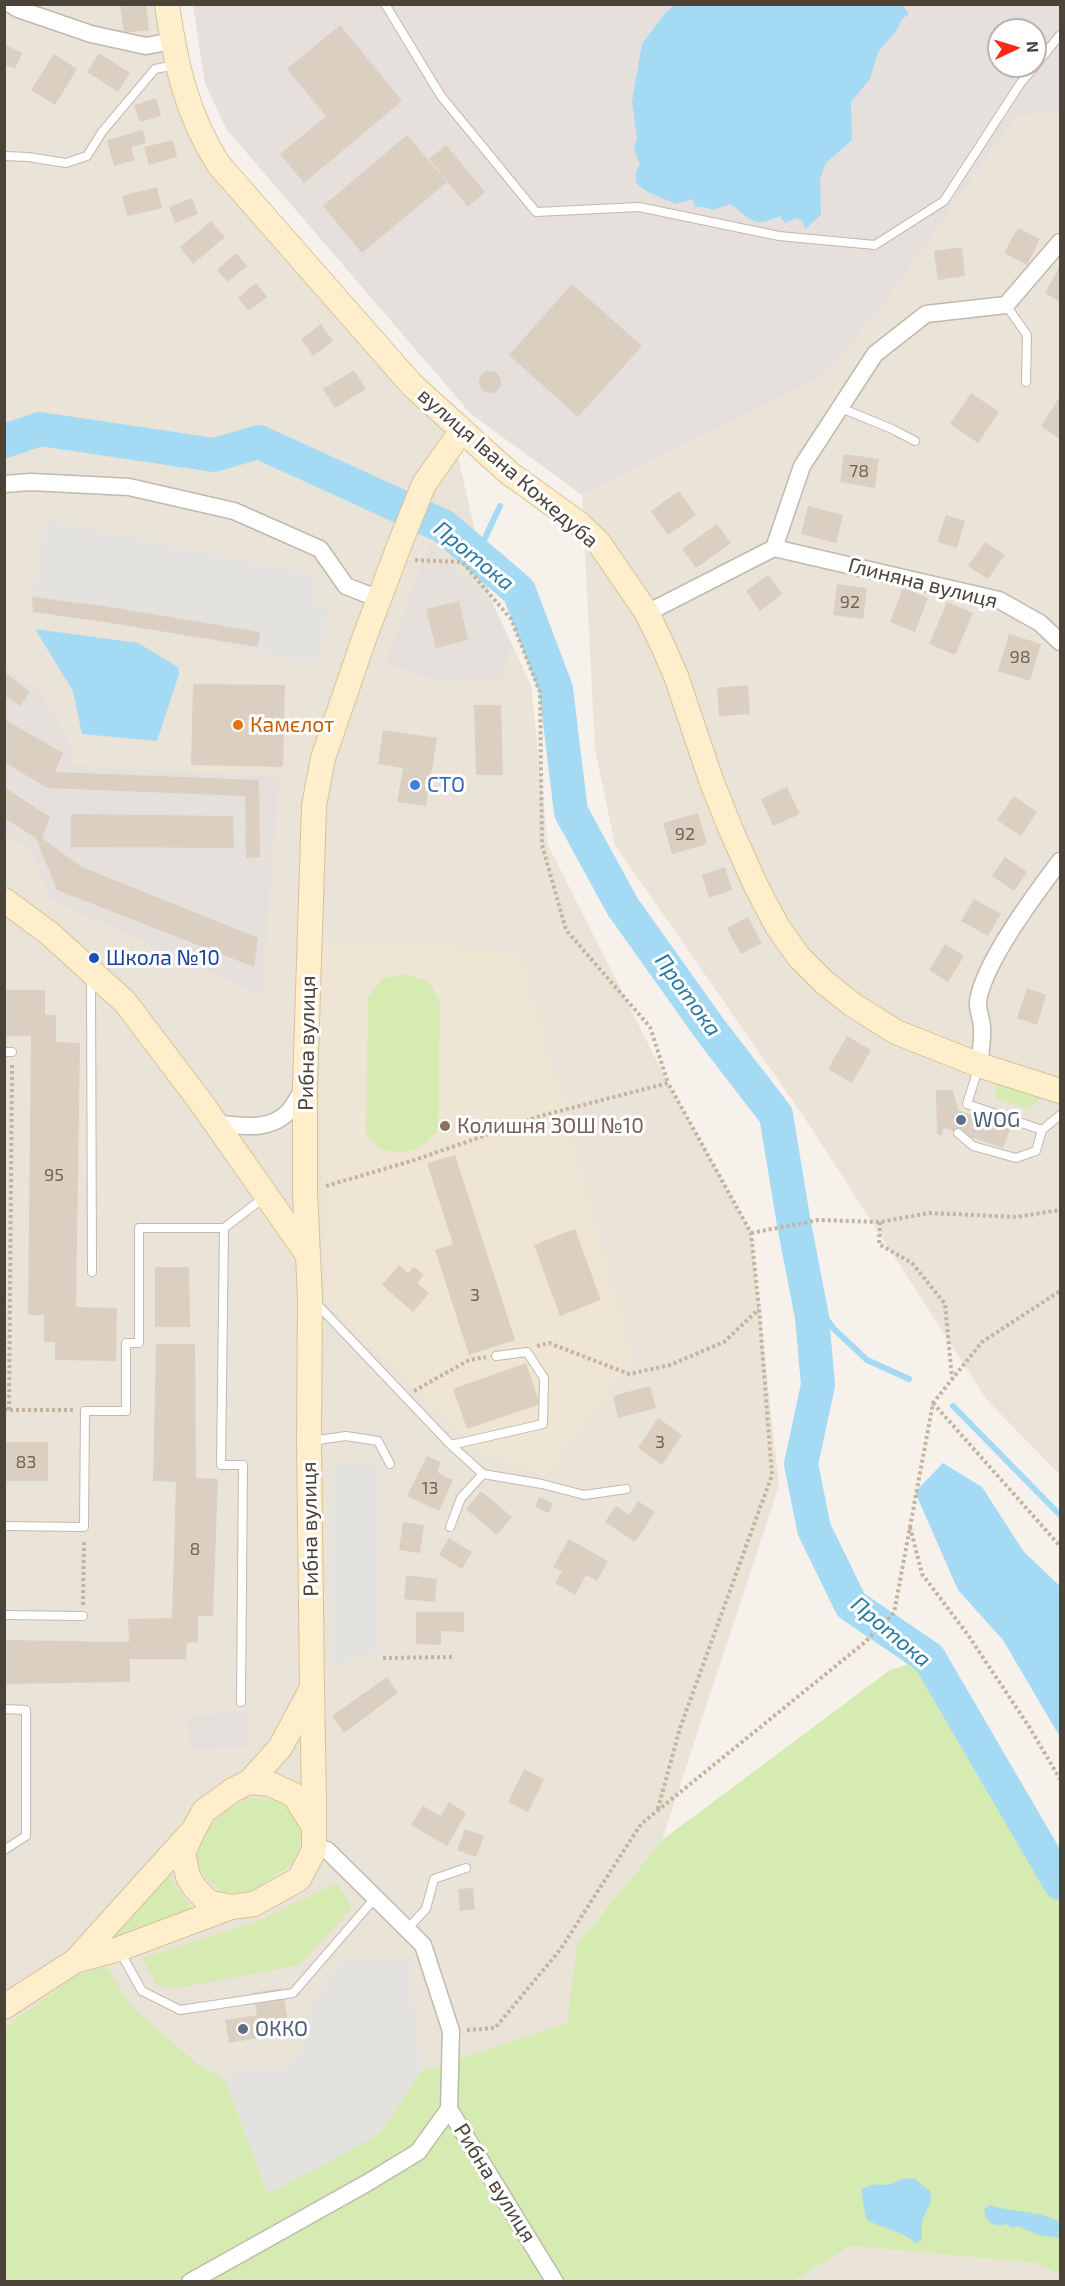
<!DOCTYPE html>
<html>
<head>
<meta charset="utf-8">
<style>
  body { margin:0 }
  #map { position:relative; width:1065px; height:2286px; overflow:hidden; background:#f6f1eb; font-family:"Exo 2",sans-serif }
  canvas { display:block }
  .frame { position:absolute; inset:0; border:6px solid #4b4238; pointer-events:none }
  .north { position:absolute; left:987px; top:18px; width:60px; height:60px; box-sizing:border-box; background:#fff; border:2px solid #b7b3af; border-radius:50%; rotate:86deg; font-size:16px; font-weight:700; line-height:24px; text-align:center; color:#4b4238 }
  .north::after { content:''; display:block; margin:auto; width:21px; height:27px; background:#ff2818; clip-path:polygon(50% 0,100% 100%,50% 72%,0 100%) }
</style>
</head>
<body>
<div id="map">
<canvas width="1065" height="2286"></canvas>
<div class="frame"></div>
<div class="north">N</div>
</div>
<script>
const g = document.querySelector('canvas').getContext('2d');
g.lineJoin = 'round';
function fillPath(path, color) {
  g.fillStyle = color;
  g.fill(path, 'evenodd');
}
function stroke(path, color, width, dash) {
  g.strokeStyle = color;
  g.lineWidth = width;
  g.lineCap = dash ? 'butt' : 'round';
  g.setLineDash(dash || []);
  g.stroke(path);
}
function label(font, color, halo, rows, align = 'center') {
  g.font = font + ' "Exo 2",sans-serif';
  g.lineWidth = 6;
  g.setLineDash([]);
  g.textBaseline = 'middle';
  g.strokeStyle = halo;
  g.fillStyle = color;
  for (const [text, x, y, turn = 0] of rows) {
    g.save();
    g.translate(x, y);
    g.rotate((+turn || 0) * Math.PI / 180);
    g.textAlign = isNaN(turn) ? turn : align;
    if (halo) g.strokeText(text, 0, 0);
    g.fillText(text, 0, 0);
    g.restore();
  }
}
fillPath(new Path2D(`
  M5,5H167L219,165L452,431L491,600L531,685L548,845L668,1083L751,1233L779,1486L662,1840L577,1945L850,2246L1037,2263L1060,2275V2281L5,2282Z
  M1060,112V1475L987,1400L804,1117L615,845L595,749L582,495L822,377L882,305L1019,114Z`), '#eae3d8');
fillPath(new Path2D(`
  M193,5H1060V112L1018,115L882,306L822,377L582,495L471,414L227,130L205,84ZM999,30H1035V66H999Z
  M429,545L491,600L512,645L501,679L437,681L385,663Z
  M4,666L42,695L73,749L71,765L279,777L262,995L50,899L32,852L5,833Z
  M246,1713L247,1747L189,1749L187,1715Z`), '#e6e0dc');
fillPath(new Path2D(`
  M318,939L520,952L633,1359L545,1476L485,1454L428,1405L326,1300Z`), '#efe5d4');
fillPath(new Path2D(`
  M407,974L429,982L440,1001L438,1130L422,1146L403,1153L379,1149L366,1134L368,998L383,978Z
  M996,1080L1040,1098L1027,1109L996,1098Z
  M929,1658L1060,1883V2275L1037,2263L850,2246L791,2282L5,2281L4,2028L76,1976L106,1966L131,2006L194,2061L225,2081L268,2194L379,2134L421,2072L567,2023L577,1945L662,1840L890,1670Z
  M249,1798L280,1800C296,1817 307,1828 298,1852C296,1857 295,1861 292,1864C285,1870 276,1874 269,1880C259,1886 248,1894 236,1894C225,1894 215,1888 208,1880C175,1843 219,1814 249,1798Z
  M167,1874L193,1910L113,1939Z
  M337,1883L352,1908L299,1965L173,1989L157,1985L142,1958L256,1922Z`), '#d6ebb2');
fillPath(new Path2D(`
  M47,520L317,576L312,601L329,605L317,664L30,604Z
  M332,1464L379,1465L378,1652L331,1667Z
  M341,1961H409L421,2072L379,2134L269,2194L225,2081L246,2066L283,2068L303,2050L308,2013Z`), '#e4e2df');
fillPath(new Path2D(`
  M902,5L909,14L902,19L897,30L878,52L870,79L851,102L852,140L826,163L820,179L821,215L805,229L803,221L796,218L785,223L780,216C752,228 753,220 730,204L713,210L704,207H695L692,199L676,204L646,191L636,183V172L640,164L634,150L637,138L632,102L642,44L665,13L675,5Z
  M35,629L138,643L178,667L179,674L157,741L82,734L73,691Z
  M943,1463L982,1487L1024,1552L1060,1586V1737L1003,1640L958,1590L915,1492Z
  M905,2178L915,2179L930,2191L931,2201L922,2220V2240L916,2244C903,2230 881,2229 866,2219L861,2190C870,2184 876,2184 885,2185C892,2185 899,2180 905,2178Z
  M990,2205C1013,2213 1039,2210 1060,2222V2238L1039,2235L1017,2226L1012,2228L1007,2224C992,2228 986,2222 984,2209Z`), '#a5daf4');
stroke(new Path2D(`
  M477,555L500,506
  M808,1294L834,1329L867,1360L909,1379
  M953,1406L1060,1515`), '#a5daf4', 6);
stroke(new Path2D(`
  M4,441L40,429L214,455L259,442L443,526L519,591L556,689L571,812L623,907L712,1032L776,1115L794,1224L812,1317L818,1385L801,1464L814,1529L851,1605L929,1658L1060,1883`), '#a5daf4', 34);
fillPath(new Path2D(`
  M120,4H146L149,30L124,33Z
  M340,25L402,101L304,183L280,154L326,116L287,69Z
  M4,44L22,53L15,69L4,64Z
  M99,53L130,73L118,92L87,72Z
  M54,54L77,69L55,105L31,90Z
  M156,98L161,116L140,122L134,105Z
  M143,130L146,143L131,147L135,160L114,166L107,140Z
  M407,135L447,182L362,253L323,206Z
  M173,140L177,157L149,165L144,147Z
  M446,145L485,192L468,207L429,159Z
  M157,187L162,208L127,216L122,196Z
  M192,198L198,214L175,223L169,207Z
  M211,221L225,237L193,264L180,247Z
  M1018,228L1040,239L1027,265L1004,253Z
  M962,247L965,276L938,280L934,251Z
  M236,253L247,266L227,282L217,270Z
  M1060,266V302L1045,293Z
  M256,283L267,297L249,311L238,298Z
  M572,284L642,346L578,417L509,355Z
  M321,324L333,341L313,356L301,339Z
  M354,370L366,389L335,408L323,389Z
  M479 382a11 11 0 1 1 22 0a11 11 0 1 1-22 0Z
  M971,393L999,412L978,443L950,424Z
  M1060,396V439L1041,426Z
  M844,454L879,459L875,488L840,482Z
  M679,491L696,515L668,535L651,511Z
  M808,506L843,515L836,543L801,534Z
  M946,515L965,521L957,548L937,542Z
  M717,524L731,543L696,568L682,549Z
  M985,542L1005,555L988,579L968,566Z
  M768,575L782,594L760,611L746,591Z
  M837,584L867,588L863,619L833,615Z
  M903,588L928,598L915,632L890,622Z
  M32,597L104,606L260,632L258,647L104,622L33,612Z
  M459,601L468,640L436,648L426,609Z
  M947,602L973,613L955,655L929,644Z
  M1009,634L1041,644L1030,681L998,671Z
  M4,672L30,692L20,706L4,695Z
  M193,684L285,685L283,767L191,765Z
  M748,685L750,714L719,716L717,688Z
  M474,705H501L503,775H476Z
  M4,719L63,753L55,772L259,780L260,857L246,858L245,796L47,788L4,762Z
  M383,730L437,738L426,806L397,802L403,768L378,764Z
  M4,787L50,817L42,838L80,866L258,938L254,967L57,890L36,838L4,818Z
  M787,787L800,814L773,826L761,799Z
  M1014,796L1037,812L1021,836L997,820Z
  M698,813L707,844L672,854L663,823Z
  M71,814L233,816L234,848L71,847Z
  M1005,857L1027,872L1014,891L992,876Z
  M725,867L732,890L709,898L702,875Z
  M974,899L1001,914L988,936L961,921Z
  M748,917L762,943L741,954L727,928Z
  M945,944L964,956L948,982L929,970Z
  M1027,988L1046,995L1037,1025L1017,1018Z
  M4,990H45V1015H56V1042L80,1043L76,1307L117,1308L116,1361L55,1360V1342H44V1315H28L31,1036H4Z
  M847,1036L871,1050L852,1083L828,1069Z
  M936,1090H953L958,1110L1010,1129L1003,1148L944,1128L941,1136L937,1134Z
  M455,1155L515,1340L469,1355L435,1250L453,1244L427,1163Z
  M575,1229L601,1300L560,1316L534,1245Z
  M399,1265L408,1273L414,1267L424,1275L417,1283L429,1293L413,1312L382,1285Z
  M155,1267H189L190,1327H155Z
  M156,1344H195L196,1478L218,1479L213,1616H198V1642L187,1643L186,1659H130V1682L4,1684V1640L129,1642L128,1619L172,1618L176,1482L153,1481Z
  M526,1363L540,1404L467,1429L453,1389Z
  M650,1386L656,1408L618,1418L613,1396Z
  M658,1418L682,1435L662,1465L638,1448Z
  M4,1442H48V1481H4Z
  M427,1456L441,1462L437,1472L453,1480L439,1511L407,1496Z
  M481,1491L512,1517L497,1535L466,1509Z
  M539,1497L553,1503L549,1513L535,1507Z
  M638,1501L655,1512L635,1542L605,1522L616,1506L629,1515Z
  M403,1522L424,1525L420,1553L399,1550Z
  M449,1538L472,1552L462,1569L439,1555Z
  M569,1539L608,1561L597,1581L586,1575L575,1595L555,1583L562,1571L553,1567Z
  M406,1575L437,1579L435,1602L404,1599Z
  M416,1612H464V1632L441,1631V1645L416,1644Z
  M387,1677L398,1693L344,1733L332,1716Z
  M524,1769L544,1779L528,1812L508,1802Z
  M449,1802L466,1813L447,1846L411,1825L423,1806L441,1816Z
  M465,1829L484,1836L476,1857L457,1850Z
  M473,1888L475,1909L460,1911L458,1889Z
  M282,1988L290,2032L229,2043L225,2020L257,2015L253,1993Z`), '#dbcfc2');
const lane = new Path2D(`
  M385,4L441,96L536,212L639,207L779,236L875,245L944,201L1020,84L1035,66
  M1035,66L1060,35
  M5,156L28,157L66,163L87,156L102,132L155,69L176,65
  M1006,305L1027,335L1026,382
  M841,408L892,429L915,441
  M91,978L92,1272
  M4,1052H12
  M979,1066L967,1104L1042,1130L1060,1115
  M958,1133L973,1146L1016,1158L1036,1151L1042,1130
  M224,1228L221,1465H243L241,1702
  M315,1302L451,1445
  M496,1356L527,1352L544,1378L543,1424L451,1445L483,1474L542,1484L584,1495L626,1489
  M310,1441L346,1436L378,1441L390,1464
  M4,1526L84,1527L85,1411H126V1343H139V1228H224L266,1196
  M450,1527L461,1498L483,1474
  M4,1615L83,1616
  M4,1709L26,1710V1836L4,1850
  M407,1929L426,1909L434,1879L466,1868
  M119,1950L142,1991L180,2010L293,1993L375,1898`);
const street = new Path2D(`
  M10,4L18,9L91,34L146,46L172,41
  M4,484L31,482L129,487L234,511L320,549L346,586L379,599
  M774,548L999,600L1040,623L1060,642
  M647,613L774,548L802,466L875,354L926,314L1006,305L1060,242
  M979,1065C980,1053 983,1040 982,1028C982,1019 977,1010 978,1001C984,962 1036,893 1060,861
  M216,1123C241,1126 270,1132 289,1111C295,1104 300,1094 305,1086
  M314,1850H327L423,1945L451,2031L449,2109L555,2282
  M190,2282L367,2183L418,2152L449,2109`);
const secondary = new Path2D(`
  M167,4C175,62 187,116 219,165L412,385L509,473L577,522L599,543L647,613L661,642L676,676L711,780L731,830L755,884L777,926L799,957L824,982L853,1005L896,1032L979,1065L1060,1091
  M4,900L50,934L125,1002L200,1101L308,1255
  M249,1782L280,1748L311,1690
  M314,1827L294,1795L270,1784L249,1782L233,1790L204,1811L192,1833L183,1853L188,1877L195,1888L208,1902L231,1907L254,1904L299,1879L314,1850V1804L312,1687L309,1441L310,1297L305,1193V1085L314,806L323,758L365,636L399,546L424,484L462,430
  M75,1961L119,1949L231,1907
  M4,2007L75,1961L188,1836`);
stroke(lane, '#c2b9ac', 10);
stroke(street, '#c2b9ac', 19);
stroke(secondary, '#d7c299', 26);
stroke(new Path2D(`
  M415,560L462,562L511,619L540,692L542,845L566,930L650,1027L668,1083
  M326,1186L418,1159L540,1116L668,1083L751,1233L759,1308L772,1475L680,1728L657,1812
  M880,1222L879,1244L912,1263L945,1304L952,1378
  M751,1233L818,1220L880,1222L929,1213L1016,1217L1060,1210
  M537,1346L549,1343L629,1374L670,1365L724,1342L759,1309
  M414,1391L469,1360L486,1357
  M933,1403L1060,1546
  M4,1410H73
  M9,1410L12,1065
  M910,1527L922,1574L968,1635L1028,1725L1060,1779
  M83,1605L84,1540
  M383,1658L452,1657
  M467,2030L495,2028L560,1950L641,1824L864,1643L894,1613L933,1403L982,1342L1060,1291`), '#c4b39d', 4, [3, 3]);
stroke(lane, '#fff', 8);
stroke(street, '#fff', 16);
stroke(secondary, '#ffeecb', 24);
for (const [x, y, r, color] of [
  [238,725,6,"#e8710a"],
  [415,785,6,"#3f7fe0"],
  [94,958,6,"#1a4fb4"],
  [961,1120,6,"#5c6f8a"],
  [445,1126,6,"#8d6e63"],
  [243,2029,6,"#5c6f8a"]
]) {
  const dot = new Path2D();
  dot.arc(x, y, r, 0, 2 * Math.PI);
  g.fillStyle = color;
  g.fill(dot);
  stroke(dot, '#fff', 2);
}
label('18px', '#6f655a', null, [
  ["78",859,471],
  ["92",850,602],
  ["98",1020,657],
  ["92",685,834],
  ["95",54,1175],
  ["3",475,1295],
  ["3",660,1442],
  ["83",26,1462],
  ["13",430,1488],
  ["8",195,1549]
]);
label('21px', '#4b4238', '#fff', [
  ["вулиця Івана Кожедуба",508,468,41],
  ["Глиняна вулиця",923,583,14],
  ["Рибна вулиця",307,1043,-89],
  ["Рибна вулиця",310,1529,-91],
  ["Рибна вулиця",495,2183,58]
]);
label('21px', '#c56008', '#fff', [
  ["Камєлот",250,725]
], 'left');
label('21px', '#366cbe', '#fff', [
  ["СТО",427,785]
], 'left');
label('21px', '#164399', '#fff', [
  ["Школа №10",106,958]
], 'left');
label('21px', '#4e5e75', '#fff', [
  ["WOG",973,1120],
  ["ОККО",255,2029]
], 'left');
label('21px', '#785e54', '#fff', [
  ["Колишня ЗОШ №10",457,1126]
], 'left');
label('italic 22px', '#2779a3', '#fff', [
  ["Протока",474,556,39],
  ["Протока",688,995,54],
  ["Протока",891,1632,40]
]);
</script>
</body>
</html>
